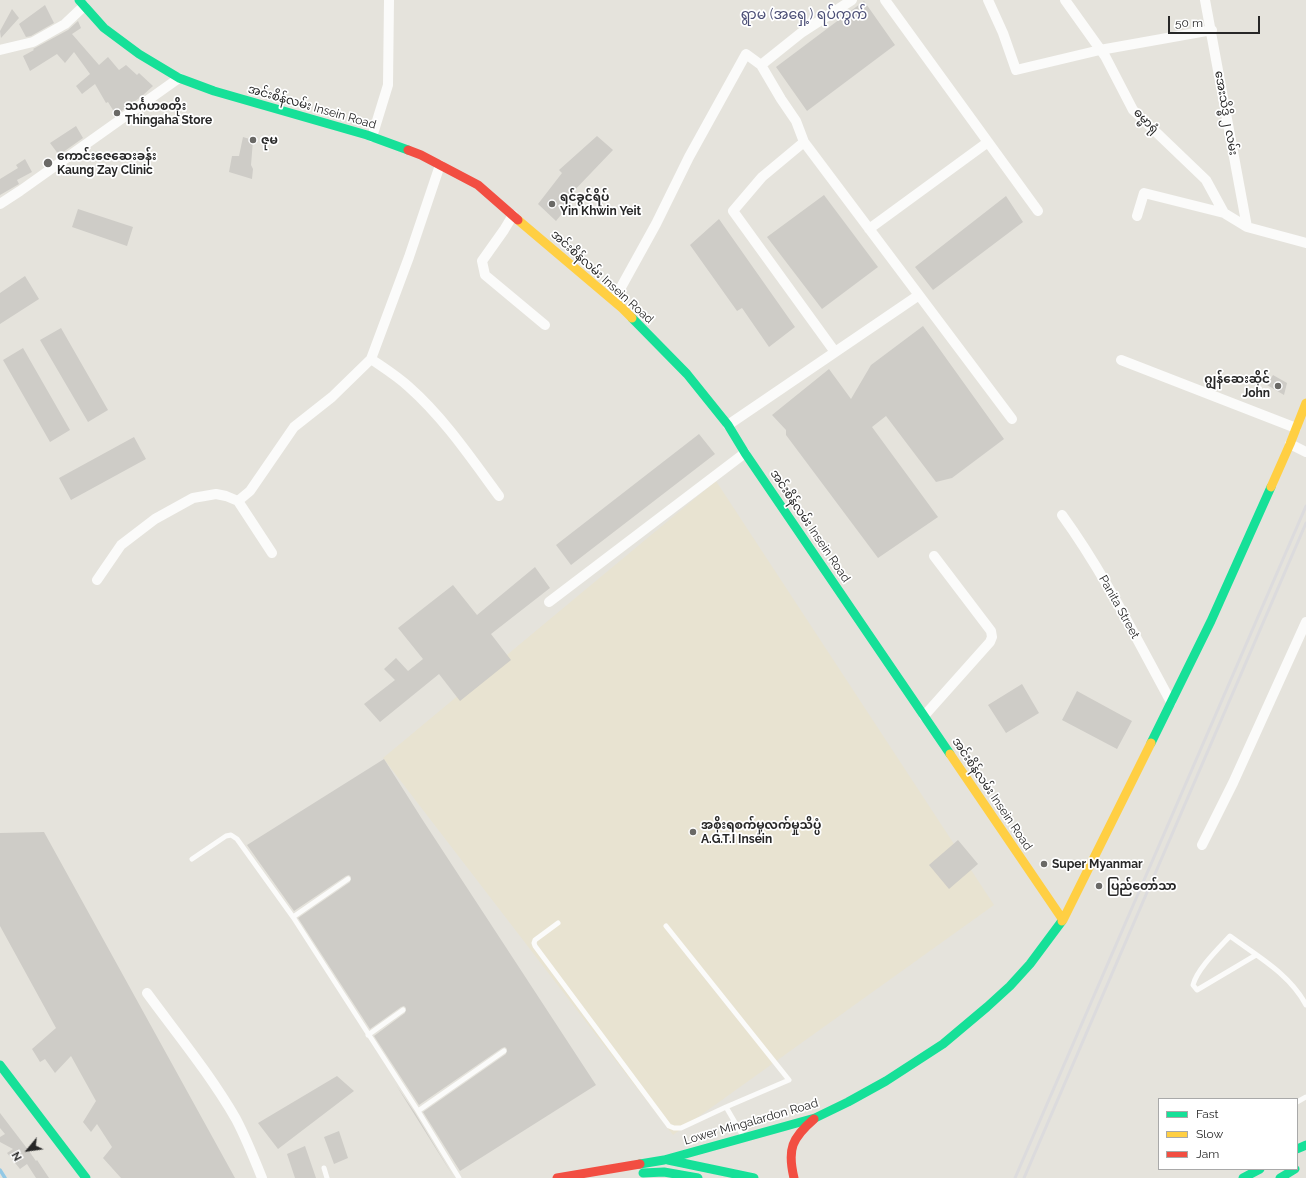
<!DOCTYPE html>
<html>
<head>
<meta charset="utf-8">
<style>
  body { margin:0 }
  #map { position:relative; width:1306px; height:1178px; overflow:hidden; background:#e5e3dc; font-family:Raleway,sans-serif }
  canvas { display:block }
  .legend { position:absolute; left:1158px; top:1098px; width:140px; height:72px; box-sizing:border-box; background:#fff; border:1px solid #a9a9a9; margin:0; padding:5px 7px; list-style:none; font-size:12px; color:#272727 }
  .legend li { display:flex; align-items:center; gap:8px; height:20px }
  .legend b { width:20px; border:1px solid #a9a9a9 }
  .north { position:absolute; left:8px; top:1130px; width:40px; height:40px; -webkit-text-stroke:3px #fff; paint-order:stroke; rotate:241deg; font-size:11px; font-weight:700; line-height:16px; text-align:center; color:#272727 }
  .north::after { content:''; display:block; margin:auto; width:14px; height:18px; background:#272727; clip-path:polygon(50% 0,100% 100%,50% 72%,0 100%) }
  .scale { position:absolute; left:1168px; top:16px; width:92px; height:18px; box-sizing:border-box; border:2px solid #272727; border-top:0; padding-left:5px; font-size:12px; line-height:14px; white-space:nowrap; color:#272727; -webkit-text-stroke:3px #fff; paint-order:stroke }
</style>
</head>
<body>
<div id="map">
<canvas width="1306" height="1178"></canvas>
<ul class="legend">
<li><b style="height:5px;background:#16e098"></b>Fast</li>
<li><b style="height:5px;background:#ffcf43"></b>Slow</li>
<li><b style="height:5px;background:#f24e42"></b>Jam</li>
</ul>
<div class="north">N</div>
<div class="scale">50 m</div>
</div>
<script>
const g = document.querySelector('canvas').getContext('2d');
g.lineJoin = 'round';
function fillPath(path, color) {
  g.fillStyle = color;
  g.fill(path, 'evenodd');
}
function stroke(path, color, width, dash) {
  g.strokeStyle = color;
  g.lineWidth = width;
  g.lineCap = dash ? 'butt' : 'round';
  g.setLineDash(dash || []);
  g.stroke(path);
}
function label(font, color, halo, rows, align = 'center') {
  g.font = font + ' Raleway,"Noto Sans Myanmar",sans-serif';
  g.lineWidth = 3.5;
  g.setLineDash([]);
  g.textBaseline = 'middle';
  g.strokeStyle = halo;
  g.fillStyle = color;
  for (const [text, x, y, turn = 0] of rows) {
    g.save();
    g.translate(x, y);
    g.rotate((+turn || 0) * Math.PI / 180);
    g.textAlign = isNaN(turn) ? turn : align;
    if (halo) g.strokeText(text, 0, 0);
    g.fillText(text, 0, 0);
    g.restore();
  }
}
fillPath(new Path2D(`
  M716,481L994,905L673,1135L383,758Z`), '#e8e3d1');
stroke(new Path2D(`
  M0,1170L5,1178`), '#92c8e5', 3.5);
fillPath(new Path2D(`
  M864,1L895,45L807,111L776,67Z
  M45,5L54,23L31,36L26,37L19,24Z
  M12,9L19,18L1,38L0,31Z
  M78,21L81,28L72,34L99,65L108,57L119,70L126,65L137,75L139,73L153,86L142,96L116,115L108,102L106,103L95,84L82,94L76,86L90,74L74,52L65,63L57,54L30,71L23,56L34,50L33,49L68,30Z
  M76,126L83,138L59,155L50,143Z
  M597,136L613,150L569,196L573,200L556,221L538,204L562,173L559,170Z
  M243,137L253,140L251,165L253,169L252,179L229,172L232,156H239Z
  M25,159L32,172L17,180L19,184L0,195V179L18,168L16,165Z
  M824,195L878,267L822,309L767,237Z
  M1006,196L1023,222L933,290L915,267Z
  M78,209L133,227L127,246L72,227Z
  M719,219L795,327L769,347L742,308L737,311L690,245Z
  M25,276L39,299L0,324V293Z
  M923,326L1004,439L952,478L936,482L886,416L872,427L938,517L878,558L786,435V430L772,415L829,369L851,399L871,365Z
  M61,328L108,410L88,422L40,340Z
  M23,348L70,430L50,442L3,360Z
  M1273,375L1287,383L1284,395L1267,385Z
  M699,434L715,454L571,565L556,545Z
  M134,437L146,459L71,500L59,478Z
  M535,567L550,588L491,634L511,660L460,701L439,674L380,722L364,704L395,680L384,669L396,658L408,671L423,659L398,628L453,585L477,615Z
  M1022,684L1039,713L1006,733L988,705Z
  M1077,691L1132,721L1117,749L1062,720Z
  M384,759L422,819L596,1085L460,1171L423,1112L506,1054L507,1049L505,1047L502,1048L419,1105L374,1036L405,1013L406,1008L404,1006L401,1007L370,1029L298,918L350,882L351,877L349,875L346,876L294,911L247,845Z
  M44,832L235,1178H121L103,1158L112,1147L97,1124L91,1132L83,1122L96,1101L71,1056L55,1073L45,1059L40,1062L32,1049L56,1028L0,926V833Z
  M958,840L978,864L949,889L929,865Z
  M337,1076L354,1091L278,1149L258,1123Z
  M396,1085L415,1113L453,1176Z
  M0,1113L29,1151L36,1161L37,1160L49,1178H36L27,1164L20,1169L7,1153L13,1149L0,1142V1137L5,1134L0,1128Z
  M339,1131L348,1158L334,1164L324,1137Z
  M305,1146L316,1178H295L287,1154Z`), '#ceccc7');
stroke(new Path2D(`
  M192,859L226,836L231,835L237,839L293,917L418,1111L459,1178
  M293,917L348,879
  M558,923L535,940L534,943L535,946L669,1126L674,1128H681L726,1107L743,1136
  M666,926L789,1080L726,1107
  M1256,955L1197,990L1193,985C1197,969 1219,948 1230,936C1257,956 1290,974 1306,1005
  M368,1035L403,1010
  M1297,1102L1306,1097
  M418,1111L504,1051
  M324,1168L327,1178`), '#fbfbfa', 5);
stroke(new Path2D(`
  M885,0L1038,211
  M988,0L1003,33L1016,70L1100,50L1212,30
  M1065,0L1105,56L1133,110L1206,180L1224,213
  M1205,0L1247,227
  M0,50L33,42L65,24L84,6
  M761,65L801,33L852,0
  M372,137L388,85L389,0
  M804,142L1012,419
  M0,204L20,191L179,78
  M513,215L504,230L482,261L485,275L545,325
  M1137,216L1144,193L1224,213L1247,227L1306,243
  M869,229L988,142
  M614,300L656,224L689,157L746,54L761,65L781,99L796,121L804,142L762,177L733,211L835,352
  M371,359C384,368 397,376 409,387C444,418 471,458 499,496
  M1121,360L1296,428
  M728,425L919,295
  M1290,444L1306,452
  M238,501L272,553
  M1062,515C1104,573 1136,638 1171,702
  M97,580L121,545L155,519L193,498L216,494L226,496L238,501L250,491L294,427L332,397L371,359L409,257L440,165
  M549,602L745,453
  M924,716L990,642L992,637L991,631L934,556
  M1202,845L1233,783L1306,622
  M147,993C177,1034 210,1074 236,1119C246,1138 254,1158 262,1178`), '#fbfbfa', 10);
stroke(new Path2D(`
  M79,0L104,28L139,54L179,78L214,91L367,135L408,150
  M632,318L687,374L728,425L745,453L950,754
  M1151,743L1211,621L1271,487
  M0,1065L86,1178
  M1297,1149L1306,1145
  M668,1160L754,1178
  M640,1164L664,1160L815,1118L848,1102L886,1081L943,1044L987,1007L1010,986L1030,964L1062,921
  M643,1173L664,1172L698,1178
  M1243,1178L1260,1169
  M1280,1178L1295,1169`), '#16e098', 9);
stroke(new Path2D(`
  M518,220L622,308L632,318
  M1271,487L1290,444L1306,403
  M950,754L1063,920L1062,921
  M1063,920L1151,743`), '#ffcf43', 9);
stroke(new Path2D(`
  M408,150L421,155L478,185L518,220
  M557,1178L640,1164
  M794,1178C787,1149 792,1138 814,1119`), '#f24e42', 9);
stroke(new Path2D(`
  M1015,1178L1306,506
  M1024,1178L1306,523`), '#dcdbdd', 3);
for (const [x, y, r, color] of [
  [117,113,4,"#6a6966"],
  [253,140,4,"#6a6966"],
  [48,163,5,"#6a6966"],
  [552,204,4,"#6a6966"],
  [1278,386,4,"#6a6966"],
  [693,832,4,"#6a6966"],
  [1044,864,4,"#6a6966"],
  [1099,886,4,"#6a6966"]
]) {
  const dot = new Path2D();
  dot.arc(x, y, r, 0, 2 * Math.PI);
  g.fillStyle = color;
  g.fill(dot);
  stroke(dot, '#fff', 1.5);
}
label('bold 12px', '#272727', '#fff', [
  ["သင်္ဂဟစတိုး",125,106],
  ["Thingaha Store",125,120],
  ["ဇုမ",261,140],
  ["ကောင်းဇေဆေးခန်း",57,156],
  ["Kaung Zay Clinic",57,170],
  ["ရင်ခွင်ရိပ်",560,197],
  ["Yin Khwin Yeit",560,211],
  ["ဂျွန်ဆေးဆိုင်",1270,379,"right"],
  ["John",1270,393,"right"],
  ["အစိုးရစက်မှုလက်မှုသိပ္ပံ",701,825],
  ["A.G.T.I Insein",701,839],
  ["Super Myanmar",1052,864],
  ["ပြည်တော်သာ",1107,886]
], 'left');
label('12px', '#272727', '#fff', [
  ["အင်းစိန်လမ်း Insein Road",312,107,16],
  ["အေးသိဒ္ဓိ ၂ လမ်း",1226,113,80],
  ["ဓမ္မာရုံ",1146,121,45],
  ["အင်းစိန်လမ်း Insein Road",602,277,42],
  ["အင်းစိန်လမ်း Insein Road",810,526,56],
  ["Panita Street",1119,607,61],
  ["အင်းစိန်လမ်း Insein Road",992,794,56],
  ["Lower Mingalardon Road",751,1122,-16]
]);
label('14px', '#4a4d75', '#fff', [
  ["ရွာမ (အရှေ့) ရပ်ကွက်",804,15]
]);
</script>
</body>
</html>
